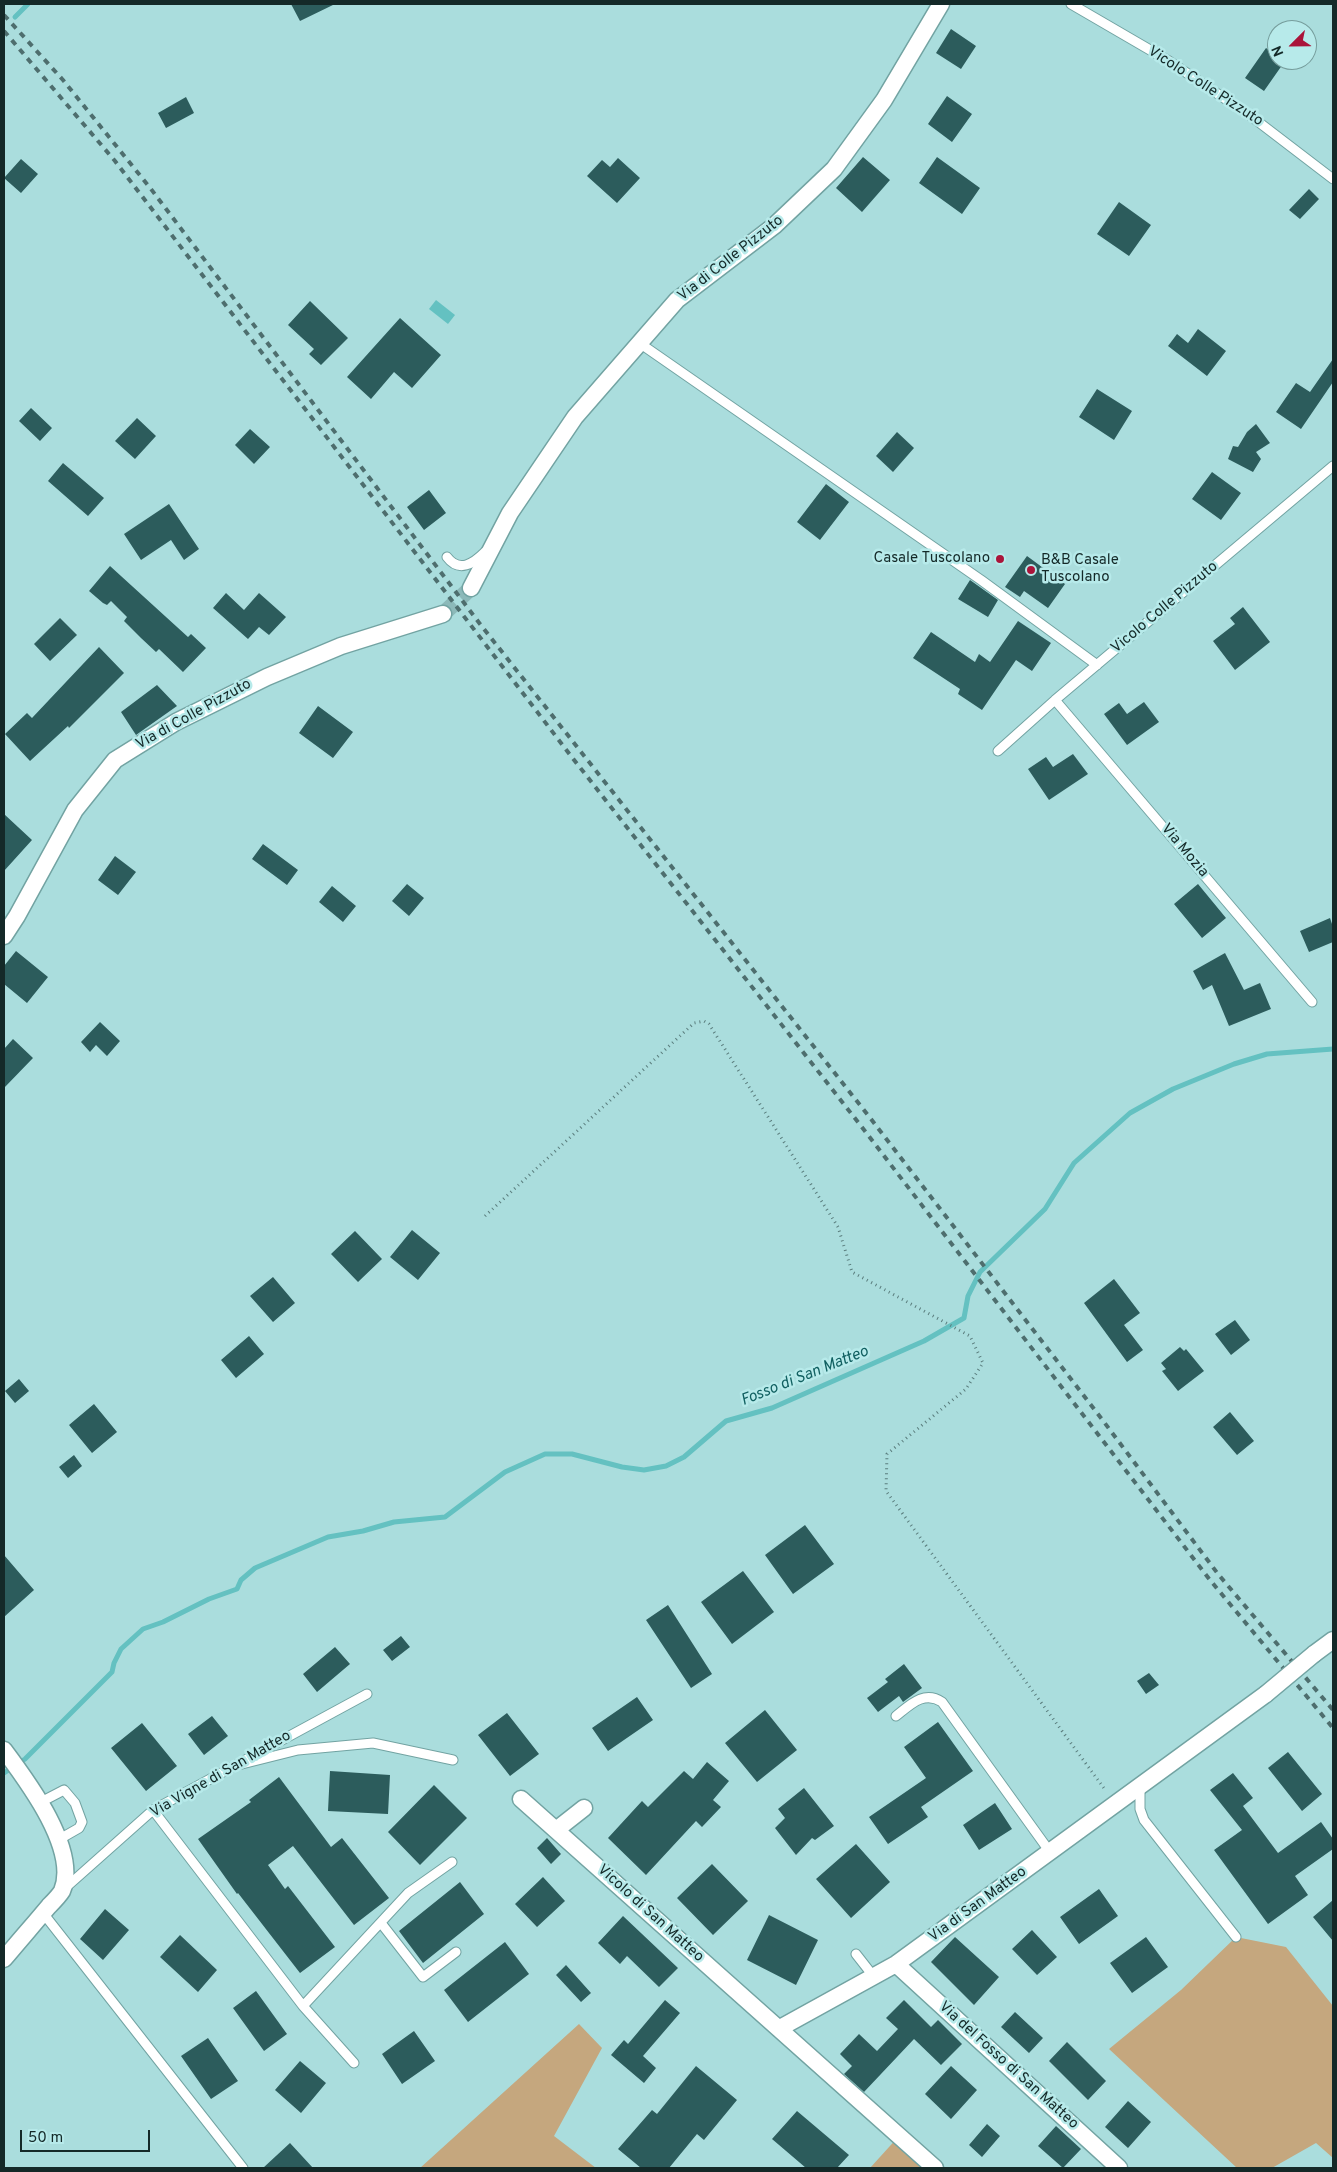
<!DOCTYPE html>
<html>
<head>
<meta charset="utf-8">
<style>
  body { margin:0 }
  #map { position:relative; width:1337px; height:2172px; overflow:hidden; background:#add; font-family:Overpass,sans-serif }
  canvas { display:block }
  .frame { position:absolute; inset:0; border:5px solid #142928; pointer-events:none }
  .north { position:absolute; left:1267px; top:20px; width:50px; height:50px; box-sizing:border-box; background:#b7eaea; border:1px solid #769d9c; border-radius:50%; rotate:247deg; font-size:14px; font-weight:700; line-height:20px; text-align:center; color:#142928 }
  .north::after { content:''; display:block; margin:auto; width:18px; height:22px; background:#aa143a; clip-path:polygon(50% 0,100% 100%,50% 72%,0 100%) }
  .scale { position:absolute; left:20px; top:2130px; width:130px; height:22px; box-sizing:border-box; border:2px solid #142928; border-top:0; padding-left:6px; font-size:15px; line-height:18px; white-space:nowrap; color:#142928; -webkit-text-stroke:4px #b7eaea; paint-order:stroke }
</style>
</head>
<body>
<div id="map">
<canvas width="1337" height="2172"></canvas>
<div class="frame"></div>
<div class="north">N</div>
<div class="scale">50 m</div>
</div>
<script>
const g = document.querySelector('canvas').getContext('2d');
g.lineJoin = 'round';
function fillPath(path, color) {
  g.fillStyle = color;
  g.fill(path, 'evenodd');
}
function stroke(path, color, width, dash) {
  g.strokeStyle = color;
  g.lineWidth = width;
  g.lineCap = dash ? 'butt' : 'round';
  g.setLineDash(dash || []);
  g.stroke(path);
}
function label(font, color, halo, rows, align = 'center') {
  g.font = font + ' Overpass,sans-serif';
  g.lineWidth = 5;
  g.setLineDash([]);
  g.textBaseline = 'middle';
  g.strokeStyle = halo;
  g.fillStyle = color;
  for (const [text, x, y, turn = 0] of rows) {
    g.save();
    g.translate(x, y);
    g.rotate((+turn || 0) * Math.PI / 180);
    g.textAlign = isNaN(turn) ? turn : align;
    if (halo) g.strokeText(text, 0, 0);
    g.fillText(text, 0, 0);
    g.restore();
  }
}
fillPath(new Path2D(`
  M1236,1937L1286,1947L1333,2006V2158L1316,2143L1272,2168H1237L1109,2049L1181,1990Z
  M579,2024L602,2048L554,2136L596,2168H420Z
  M899,2136L930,2168H870Z`), '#c5a77e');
fillPath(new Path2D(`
  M436,300L455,315L448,324L429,309Z`), '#64c1c1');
stroke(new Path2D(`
  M15,17L28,4
  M4,1773L25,1759L112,1672L114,1663L121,1649L143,1629L163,1622L209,1599L237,1589L241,1580L255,1568L328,1537L363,1531L394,1522L445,1517L505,1472L545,1454H572L622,1467L644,1470L666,1466L684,1457L726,1421L772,1408L924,1341L964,1318L968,1296L980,1272L1045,1209L1074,1163L1130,1113L1173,1089L1234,1064L1267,1054L1333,1049`), '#64c1c1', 5);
fillPath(new Path2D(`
  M291,4H335L300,21Z
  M951,29L976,46L961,69L936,53Z
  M1266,48L1277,56V60L1285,61L1264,91L1245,78Z
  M947,96L972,114L952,142L928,124Z
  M186,97L194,113L166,128L158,113Z
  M863,157L890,180L862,212L836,188Z
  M937,157L980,188L962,214L919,183Z
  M618,158L640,178L617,203L587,176L602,160L610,167Z
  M21,159L38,174L21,193L4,178Z
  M1309,189L1319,199L1300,219L1289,210Z
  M1119,202L1151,225L1129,256L1097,234Z
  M310,301L348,338L321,365L309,354L314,349L288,325Z
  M400,318L441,355L412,388L394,372L371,399L347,377Z
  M1198,329L1226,351L1207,376L1168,346L1177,334L1188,343Z
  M1333,359V382L1301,429L1276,412L1296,383L1310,392Z
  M1097,389L1132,411L1114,440L1079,417Z
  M31,408L52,428L40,441L19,421Z
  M137,418L156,436L135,459L115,441Z
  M1256,424L1270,443L1256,452L1261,459L1253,472L1228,459L1233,446L1238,447L1247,432Z
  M250,429L270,447L254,464L235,445Z
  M897,432L914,448L893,472L876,456Z
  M63,463L104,498L88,516L48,481Z
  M1212,472L1241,493L1221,520L1192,499Z
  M826,484L849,502L820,540L797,522Z
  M429,490L446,513L424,530L407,507Z
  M169,504L199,549L184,560L171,540L141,560L124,534Z
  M1027,556L1065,584L1048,608L1024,591L1020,597L1005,587Z
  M110,566L188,637L191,634L206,648L183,672L159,649L156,652L141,638L124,621L127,617L111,601L107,605L103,603L89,591Z
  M970,580L998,600L988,617L958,599Z
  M226,593L244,610L259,593L286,617L269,635L259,627L248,639L213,608Z
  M1243,607L1270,642L1235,670L1213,641L1235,624L1230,618Z
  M60,618L77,635L50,661L34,644Z
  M1018,621L1051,643L1032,671L1016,660L982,710L958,694L960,689L913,658L931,632L975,662L979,654L990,662Z
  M99,647L124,673L69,728L68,726L30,761L5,734L27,713L32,718Z
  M157,685L177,706L136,735L121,712Z
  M1144,702L1159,722L1127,745L1104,714L1119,703L1127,714Z
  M318,706L353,732L333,758L299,733Z
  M1073,754L1088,774L1049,800L1028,769L1046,757L1053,767Z
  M4,814L32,840L4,871Z
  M263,844L298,870L287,885L252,859Z
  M115,856L136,872L118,895L98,880Z
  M407,884L424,898L409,916L392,901Z
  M1198,884L1226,918L1202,938L1174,904Z
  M332,886L356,906L343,922L319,902Z
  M1330,918L1333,927V942L1309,952L1300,931Z
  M16,951L48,977L27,1003L4,984V966Z
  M1225,953L1244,990L1260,983L1271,1009L1229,1026L1212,985L1203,990L1193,971Z
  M100,1022L120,1041L107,1056L96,1045L90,1052L81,1042Z
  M13,1039L33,1058L4,1088V1049Z
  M412,1230L440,1253L418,1280L390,1257Z
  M355,1231L382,1259L358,1282L331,1254Z
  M273,1277L295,1303L273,1322L250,1296Z
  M1114,1279L1140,1313L1124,1325L1143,1350L1127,1362L1084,1303Z
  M1235,1320L1250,1340L1231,1355L1215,1334Z
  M249,1336L264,1354L236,1378L221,1360Z
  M1180,1347L1184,1351L1186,1349L1204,1371L1178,1391L1162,1371L1166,1369L1161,1363Z
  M19,1379L29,1391L15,1403L5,1391Z
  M94,1404L117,1432L92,1453L69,1425Z
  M1230,1412L1254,1441L1237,1455L1213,1427Z
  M74,1455L82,1466L68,1478L59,1467Z
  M805,1525L834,1564L793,1594L765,1555Z
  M4,1555L34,1590L4,1617Z
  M743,1571L774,1612L732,1644L701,1602Z
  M668,1605L712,1674L691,1688L646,1620Z
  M401,1636L410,1647L392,1661L383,1650Z
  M335,1647L350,1664L317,1692L303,1674Z
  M904,1664L922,1688L903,1702L899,1696L878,1712L867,1698L888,1682L885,1679Z
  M1149,1673L1159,1685L1146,1694L1137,1681Z
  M637,1697L653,1720L608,1751L592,1728Z
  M765,1710L797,1750L757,1782L725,1743Z
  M507,1713L539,1754L510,1776L478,1735Z
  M212,1716L228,1736L204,1755L188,1734Z
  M938,1722L973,1771L921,1807L928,1817L888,1844L869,1817L926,1778L904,1747Z
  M142,1723L177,1766L146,1791L111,1748Z
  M1288,1752L1322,1794L1302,1811L1268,1768Z
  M707,1762L729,1781L713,1800L721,1807L702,1827L696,1821L646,1875L608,1838L642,1801L648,1807L684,1771L693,1779Z
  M330,1771L390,1775L388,1814L328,1811Z
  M1233,1773L1253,1798L1243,1806L1278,1853L1321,1822L1333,1839V1849L1295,1876L1308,1895L1268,1924L1214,1850L1242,1830L1210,1790Z
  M279,1777L331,1847L342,1838L389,1898L354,1925L293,1846L268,1865L285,1889L288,1886L335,1947L300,1973L238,1893L237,1894L198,1839L251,1802L249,1800Z
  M434,1785L467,1818L420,1865L388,1832Z
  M804,1788L834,1826L815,1840L812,1838L796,1855L775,1828L785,1818L778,1809Z
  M995,1803L1012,1829L979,1850L963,1825Z
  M547,1838L561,1854L551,1864L537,1848Z
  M856,1844L890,1882L851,1918L816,1879Z
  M712,1864L748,1901L713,1935L677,1898Z
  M543,1877L565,1901L537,1927L515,1904Z
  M460,1882L484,1914L423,1963L399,1931Z
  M1099,1889L1118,1916L1079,1944L1060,1917Z
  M1333,1900V1941L1313,1917Z
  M105,1909L129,1930L103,1960L80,1939Z
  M769,1915L818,1940L796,1985L747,1960Z
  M623,1916L678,1968L659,1987L627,1956L620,1964L598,1943Z
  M1032,1930L1057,1957L1037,1975L1012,1949Z
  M180,1935L217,1970L198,1992L160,1957Z
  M955,1937L999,1977L974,2005L931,1962Z
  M1146,1937L1168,1967L1132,1993L1110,1963Z
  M505,1942L529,1974L468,2022L444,1990Z
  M566,1965L591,1993L581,2002L556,1975Z
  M256,1991L287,2034L264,2051L233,2008Z
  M665,2000L680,2013L643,2056L656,2068L644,2083L611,2055L624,2040L628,2044Z
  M904,2000L931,2027L938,2020L962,2044L941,2065L914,2039L864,2092L844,2074L852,2066L840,2054L859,2034L877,2051L898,2029L886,2018Z
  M1015,2012L1043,2038L1029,2053L1001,2027Z
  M414,2031L435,2061L402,2084L382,2054Z
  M208,2038L238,2081L211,2099L181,2056Z
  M1067,2042L1106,2081L1088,2100L1049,2061Z
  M300,2061L326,2083L301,2113L275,2090Z
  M696,2066L737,2100L704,2140L697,2134L669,2168H641L618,2149L652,2110L657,2114Z
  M951,2066L977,2090L951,2119L925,2094Z
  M1128,2101L1151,2122L1128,2148L1105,2127Z
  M797,2111L849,2155L837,2168H806L772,2139Z
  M987,2124L1000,2136L982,2157L969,2145Z
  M1056,2126L1081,2149L1063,2168L1038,2146Z
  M290,2143L313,2168H263Z`), '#2c5c5c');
stroke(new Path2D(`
  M443,614L471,588`), '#8cb9b9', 16, [16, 8]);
const lane = new Path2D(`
  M1071,4L1169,61L1252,117L1333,179
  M638,342L981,580L1097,665
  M447,557C459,573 473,564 485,552
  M1055,700L1312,1002
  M998,751L1055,700L1333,466
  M896,1716C910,1705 924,1690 942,1702L1050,1852
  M242,1764L298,1750L373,1743L453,1760
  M1140,1787V1809L1144,1820L1236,1937
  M39,1803L64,1790L75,1803L82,1822L79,1828L58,1840
  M153,1810L303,2006L408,1893L452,1862
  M63,1890L153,1810L367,1694
  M43,1913L243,2168
  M381,1923L423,1977L456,1952
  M856,1954L874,1977
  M303,2006L354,2063`);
const street = new Path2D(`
  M471,588L510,513L575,417L677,300L774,226L834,169L884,100L941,4
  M4,936L17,916L75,810L115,760L176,722L267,677L341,646L443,614
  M1314,1654L1333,1640
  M4,1750C28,1782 79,1850 62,1891C59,1896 53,1902 49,1906C34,1924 19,1941 4,1959
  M521,1799L935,2168
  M556,1830L584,1808
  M896,1964L1119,2168
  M780,2028L896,1964L1266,1694`);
stroke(lane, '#72a3a2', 11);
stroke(street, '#72a3a2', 19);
stroke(new Path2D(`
  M485,1216L694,1023L704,1021L709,1024L838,1227L852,1272L970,1336L983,1363L966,1389L887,1454L886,1491L1106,1791`), '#5a7d7d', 3, [1, 4]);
stroke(lane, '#fff', 9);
stroke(street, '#fff', 16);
stroke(new Path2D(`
  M4,15L63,80L151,189L480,624L871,1119L1104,1422L1218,1574L1333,1710
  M4,31L115,161L571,756L861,1126L1210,1580L1333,1728`), '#4e6e6e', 4, [6, 6]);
const streetBridge = new Path2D(`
  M1266,1694L1314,1654`);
stroke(streetBridge, '#72a3a2', 19, []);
stroke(streetBridge, '#fff', 16);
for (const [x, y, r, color] of [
  [1000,559,5,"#aa143a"],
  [1031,570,5,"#aa143a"]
]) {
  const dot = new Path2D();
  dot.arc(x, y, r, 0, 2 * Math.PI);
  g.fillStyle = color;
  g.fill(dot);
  stroke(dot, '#b7eaea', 2);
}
label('15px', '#142928', '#b7eaea', [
  ["Vicolo Colle Pizzuto",1205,87,33],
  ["Via di Colle Pizzuto",731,259,-38],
  ["Vicolo Colle Pizzuto",1165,608,-40],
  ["Via di Colle Pizzuto",194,715,-29],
  ["Via Mozia",1184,851,50],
  ["Via Vigne di San Matteo",221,1775,-30],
  ["Via di San Matteo",978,1905,-36],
  ["Vicolo di San Matteo",650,1914,42],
  ["Via del Fosso di San Matteo",1008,2066,42]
]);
label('15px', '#142928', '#b7eaea', [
  ["Casale Tuscolano",990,559],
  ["B&B Casale",1041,561,"left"],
  ["Tuscolano",1041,578,"left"]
], 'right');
label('italic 16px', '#116061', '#b7eaea', [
  ["Fosso di San Matteo",805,1377,-22]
]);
</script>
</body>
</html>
